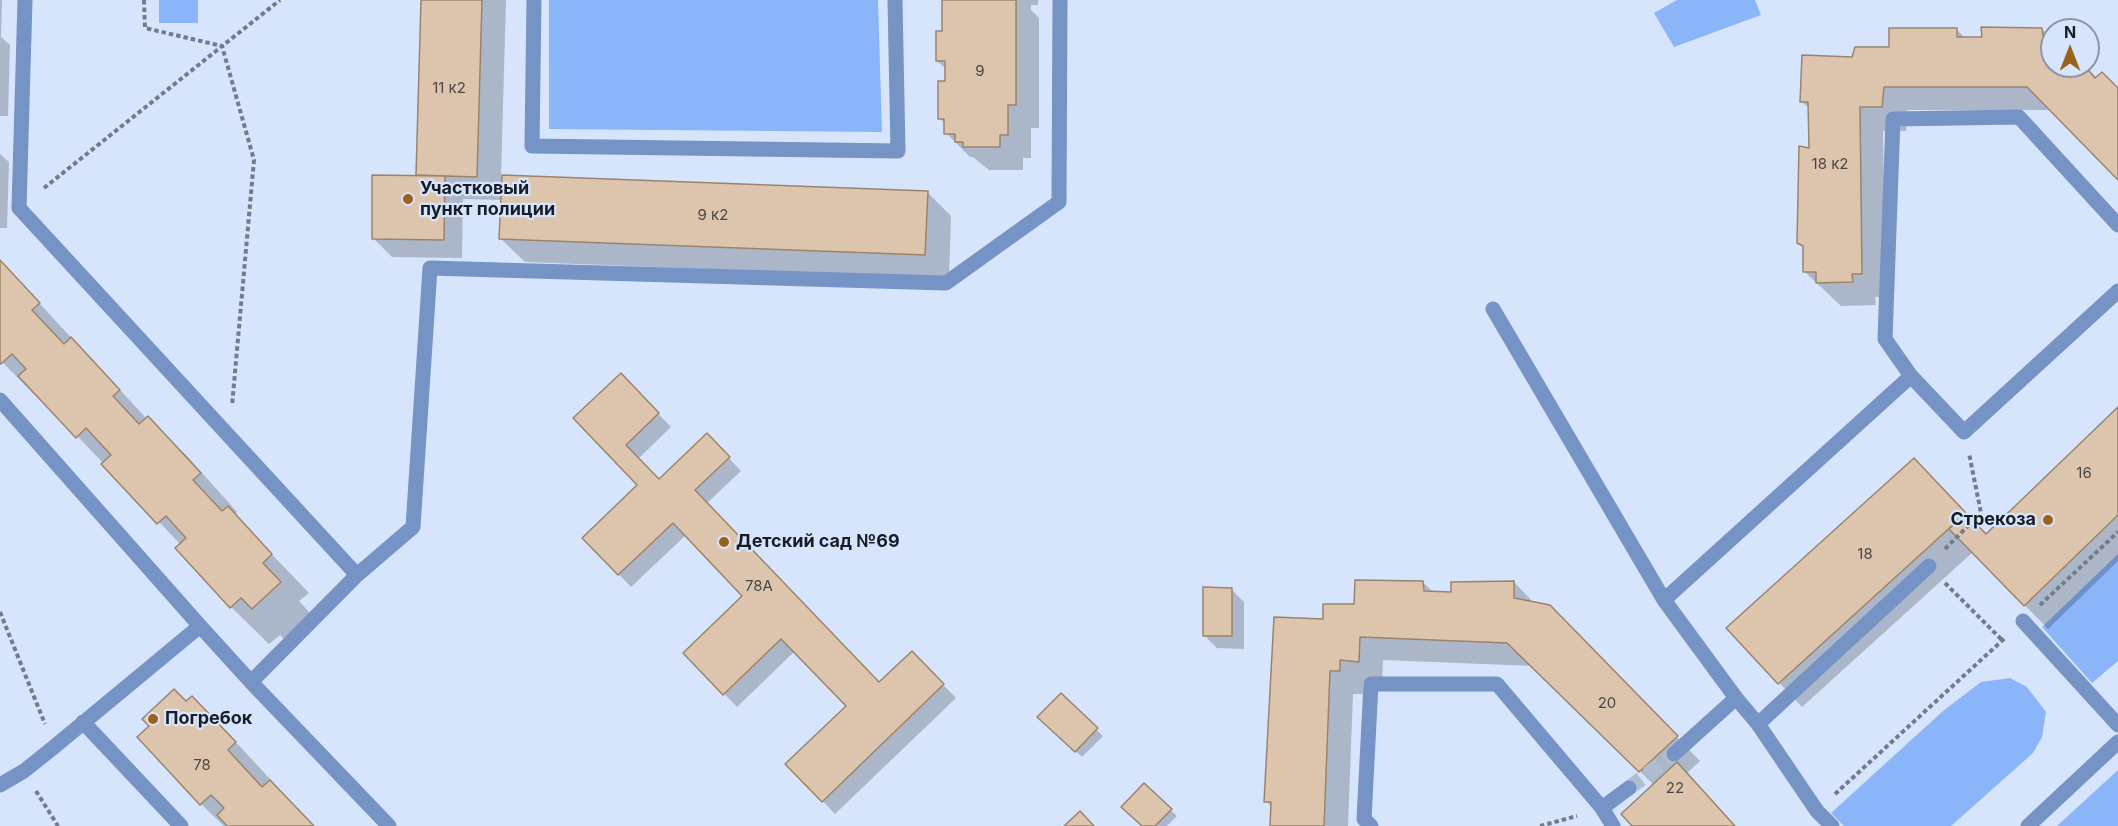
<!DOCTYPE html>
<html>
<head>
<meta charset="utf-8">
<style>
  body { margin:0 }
  #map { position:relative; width:2118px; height:826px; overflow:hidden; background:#d6e5fb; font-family:Inter,sans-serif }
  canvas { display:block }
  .north { position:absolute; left:2040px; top:18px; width:60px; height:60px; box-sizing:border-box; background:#d6e5fb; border:2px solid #8a95a6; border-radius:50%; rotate:0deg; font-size:16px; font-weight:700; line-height:24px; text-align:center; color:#171d27 }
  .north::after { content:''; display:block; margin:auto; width:21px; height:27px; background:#99611c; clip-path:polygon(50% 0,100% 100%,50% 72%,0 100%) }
</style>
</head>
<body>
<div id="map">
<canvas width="2118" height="826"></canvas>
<div class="north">N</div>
</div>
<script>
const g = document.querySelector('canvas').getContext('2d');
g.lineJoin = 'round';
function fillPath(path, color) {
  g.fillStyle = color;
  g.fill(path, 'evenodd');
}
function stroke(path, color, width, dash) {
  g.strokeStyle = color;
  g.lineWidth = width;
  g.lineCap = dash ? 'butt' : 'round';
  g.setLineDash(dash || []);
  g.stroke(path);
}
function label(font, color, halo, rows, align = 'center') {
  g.font = font + ' Inter,sans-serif';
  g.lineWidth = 4.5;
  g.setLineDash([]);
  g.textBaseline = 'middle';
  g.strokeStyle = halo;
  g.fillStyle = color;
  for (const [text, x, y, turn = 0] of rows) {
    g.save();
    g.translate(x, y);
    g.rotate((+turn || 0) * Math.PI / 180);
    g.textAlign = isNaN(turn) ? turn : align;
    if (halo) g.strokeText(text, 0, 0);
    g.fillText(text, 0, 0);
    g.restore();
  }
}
fillPath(new Path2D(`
  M159,0H198V23H159Z
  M549,0H878L882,132L549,129Z
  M1677,0H1755L1761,15L1674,47L1654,13Z
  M2118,554V661L2092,683L2042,627Z
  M2010,678L2027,687L2046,712L2042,737L2033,753L1951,826H1844L1831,813L1943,711L1981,682Z
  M2118,770V826H2057Z`), '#8bb5f9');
fillPath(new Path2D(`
  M0,0H2L1,37L10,45L8,116H0Z
  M423,0H506L501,177L927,192L951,216L949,278L525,262L501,239L502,200L463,199L462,258L392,257L373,238L421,177L418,175Z
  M944,0H1038V5H1031V10L1039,18V128H1031V158H1023V170H989L973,157H970L946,133V124L939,118L946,82V69L937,61L944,33Z
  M1956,29L1965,38H1984L2042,29L2052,40V66H2085L2097,78L2118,90V178L2052,110H1907L1906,131H1883L1885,297H1875L1876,305L1841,306L1805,272V249L1798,242L1811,149L1810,109L1802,102L1853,59Z
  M0,154L9,162L7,228H0Z
  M0,261L147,419L186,455L237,512L234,515L309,593L299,601L317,621L290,645L280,635L269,644L231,607L181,545L104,464L42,399L40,400L0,360Z
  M621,375L671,427L638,459L659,481L707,435L741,471L706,504L879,684L912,653L956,698L835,814L787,764L848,706L795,651L737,707L685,653L745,596L686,535L631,587L584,538L640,485L575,418Z
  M2118,410V561L2048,629L1973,552L1802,707L1728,628L1938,484L1987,536Z
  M1423,582L1433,592L1452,593L1514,582L1535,604L1573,631L1700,761L1686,774L1735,826H1634L1654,785L1533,666L1383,660L1382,685L1363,682V694H1353L1348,826H1271L1272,807L1266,801L1325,620L1355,605Z
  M1231,589L1244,602V649L1217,648L1204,635Z
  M1061,695L1103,736L1082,757L1045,723Z
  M186,703L229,735L272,781L270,782L314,826H224L201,804Z
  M1144,785L1177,816L1167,826H1144Z`), '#0003');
const building = new Path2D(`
  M421,0H482L477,177L416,175Z
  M942,0H1016V105H1008V135H1000V147H963V142H955V134H944V119H938V81H945V61H936V31H942Z
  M1981,27L2042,28L2044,42L2052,45V66H2085L2095,78L2102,72L2118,88V180L2027,87H1884L1882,107H1860L1862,274H1852L1853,282L1816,283V272H1803V246L1797,243L1799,146L1809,148L1808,102H1800L1802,55L1852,57L1855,47H1889V28H1957V37H1982Z
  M372,175L445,176L444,240L372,239Z
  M502,175L928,191L925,255L499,239Z
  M0,260L40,303L32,310L64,344L71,337L120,390L113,396L139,424L148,416L201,473L193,480L222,511L228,506L272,554L263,563L281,582L252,609L241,598L230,608L175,548L186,538L166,516L157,524L101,464L111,455L86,428L76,438L18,376L26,369L12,354L1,364L0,363Z
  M621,373L659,413L626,445L659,479L707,433L730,457L695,490L879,682L912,651L944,684L822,802L785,764L846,706L781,639L723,695L683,653L742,596L673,523L618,575L582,538L637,485L573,418Z
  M2118,407V515L2024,606L1949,529L1966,513L1986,534Z
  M1914,458L1966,513L1778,684L1726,628Z
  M1355,580L1423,581L1424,591L1451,592V582L1514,581V598L1550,605L1678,736L1639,772L1507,643L1360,637L1359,662L1340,660V671H1330L1324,826H1270L1271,802H1264L1274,617L1323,619V604H1354Z
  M1203,587L1232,588V636H1203Z
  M174,689L186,701L192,696L236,742L228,750L262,787L270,780L314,826H227L217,815L224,808L211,795L200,805L137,737L149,726L142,719Z
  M1061,693L1098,728L1075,752L1037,717Z
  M1677,762L1735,826H1632L1621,814Z
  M1144,783L1172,809L1155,826H1142L1121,807Z
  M1080,811L1094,826H1064Z`);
fillPath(building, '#ddc5ad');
stroke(building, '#9a836c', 1.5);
stroke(new Path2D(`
  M1629,788L1674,754`), '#b0bdd1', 15, [15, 8]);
stroke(new Path2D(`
  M144,0L145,28L222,46L254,160L232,406
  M44,188L280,0
  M1945,549L1981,513L1969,453
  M1945,583L2002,640
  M2040,605L2118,532
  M0,612L45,724
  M36,791L58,826
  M1835,794L2006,637
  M1540,826L1577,816`), '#717b8b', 4, [4.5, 3]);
stroke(new Path2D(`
  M25,0L19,208L357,575L251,682L200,626
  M534,0L532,146L898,151L895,0
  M2118,225L2019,117L1893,119L1885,339L1911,376L1964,432L2118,291
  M1493,309L1664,600
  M0,400L200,626L54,747L24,771L0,785
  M357,575L413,527L430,268L946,283L1059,202L1060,0
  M2023,621L2118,725
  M251,682L389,826
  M83,722L181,826
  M1758,724L1929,566
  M1674,754L1736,698
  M1371,826L1364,819L1371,684H1497L1602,808
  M1613,826L1602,808L1629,788
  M1832,826L1817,811L1758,724L1736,698L1664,600L1911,376
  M2028,826L2118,742`), '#7593c4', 15);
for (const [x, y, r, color] of [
  [408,199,6,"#99611c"],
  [2048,520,6,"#99611c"],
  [724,542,6,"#99611c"],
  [153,719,6,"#99611c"]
]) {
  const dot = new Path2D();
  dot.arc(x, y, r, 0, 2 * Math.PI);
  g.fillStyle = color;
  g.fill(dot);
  stroke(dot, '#d6e5fb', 2);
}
label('15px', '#484748', null, [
  ["9",980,71],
  ["11 к2",449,88],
  ["18 к2",1830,164],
  ["9 к2",713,215],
  ["16",2084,473],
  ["18",1865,554],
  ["78А",759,586],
  ["20",1607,703],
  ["78",202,765],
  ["22",1675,788]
]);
label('bold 18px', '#171d27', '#d6e5fb', [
  ["Участковый",420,189],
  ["пункт полиции",420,210],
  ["Стрекоза",2036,520,"right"],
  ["Детский сад №69",736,542],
  ["Погребок",165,719]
], 'left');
</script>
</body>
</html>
